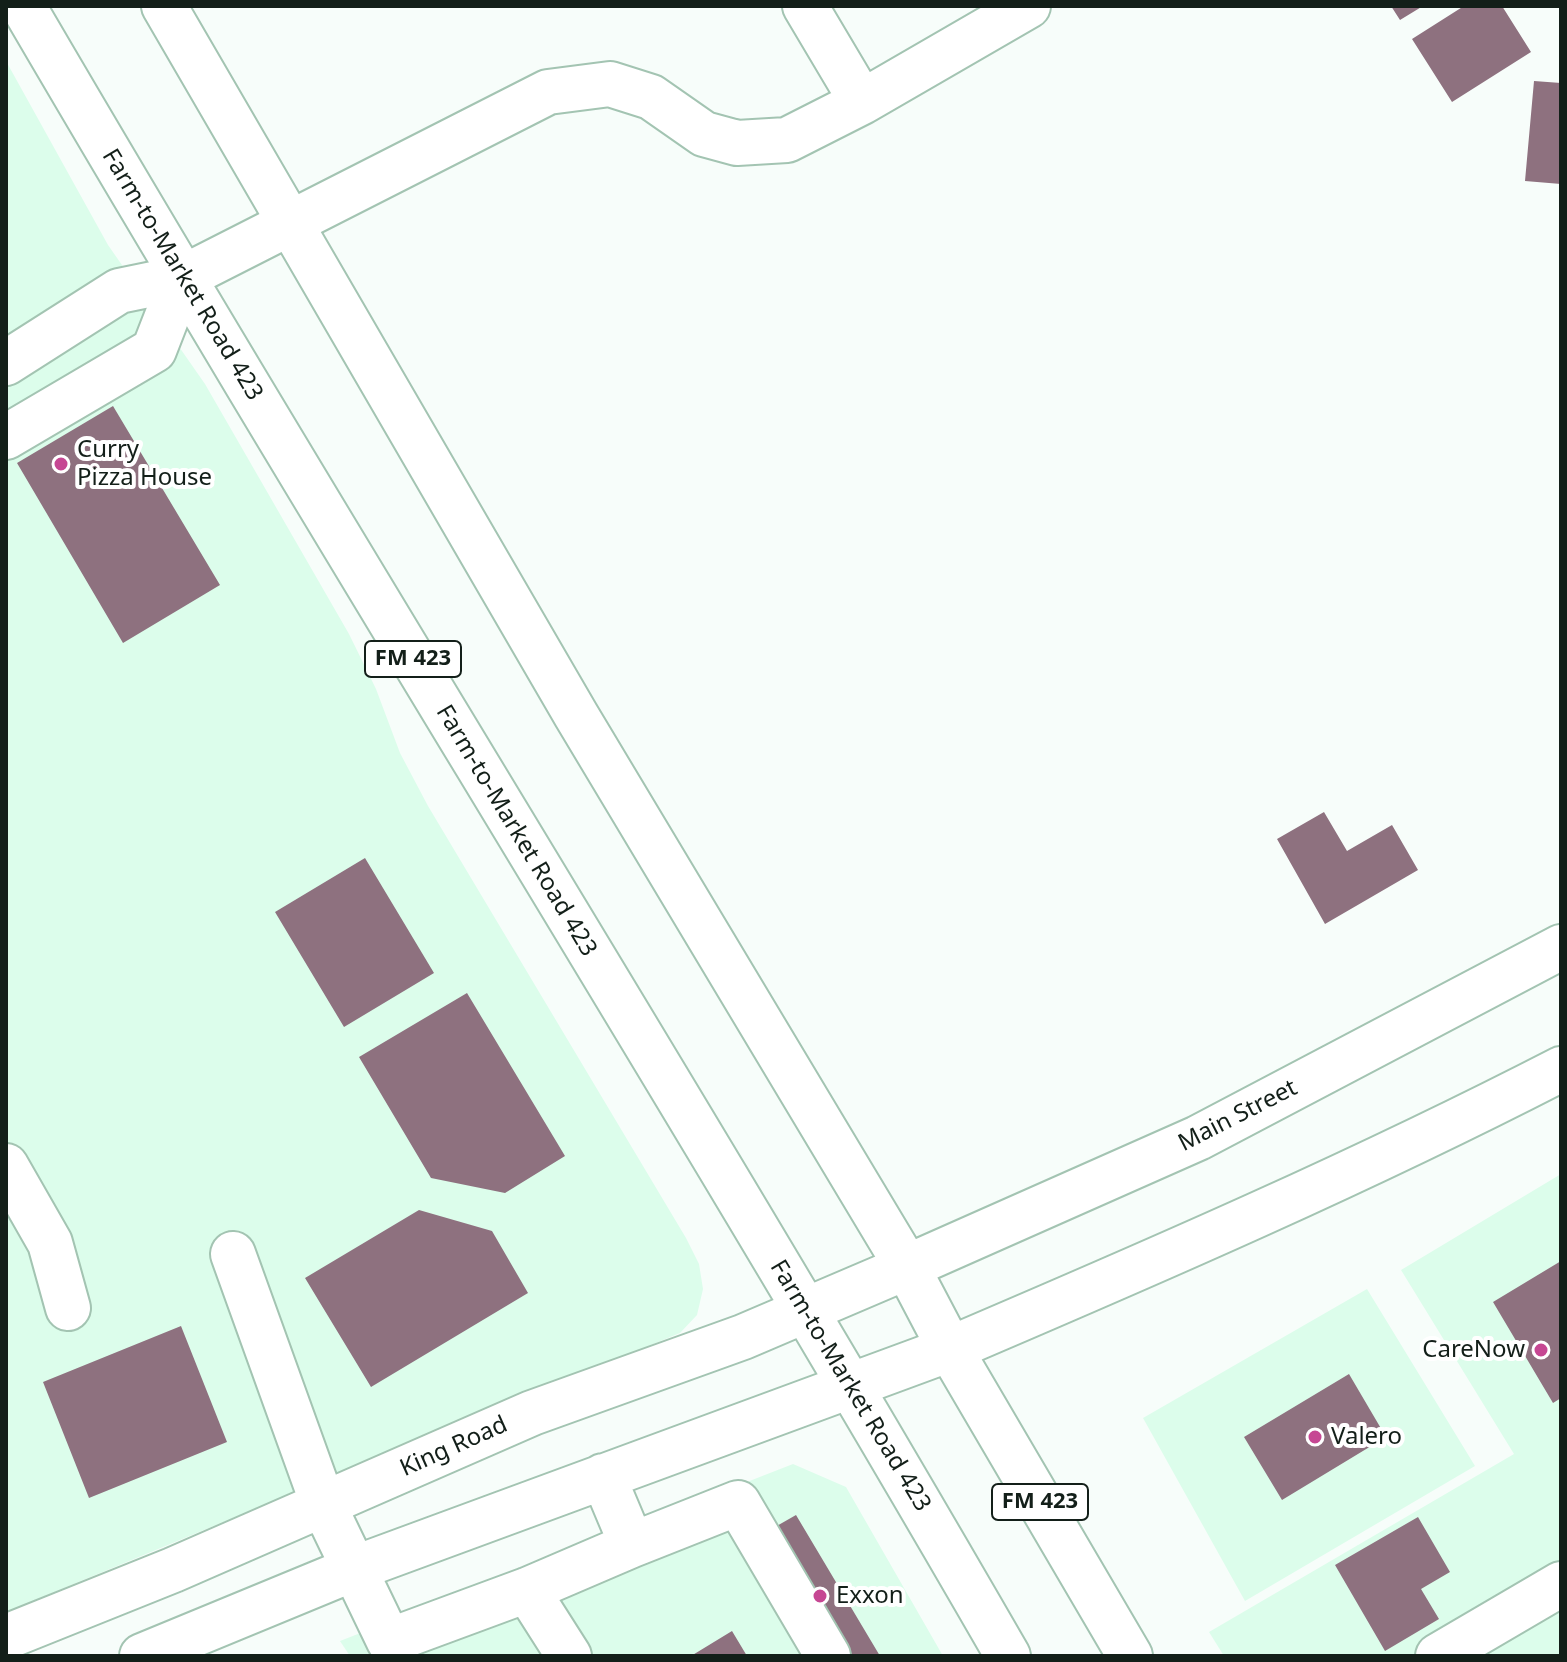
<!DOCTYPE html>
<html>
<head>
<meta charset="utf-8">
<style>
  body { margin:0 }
  #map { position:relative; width:1567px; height:1662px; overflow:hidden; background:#f7fdfa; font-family:"Noto Sans",sans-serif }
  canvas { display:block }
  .frame { position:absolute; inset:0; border:8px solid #131f19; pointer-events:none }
</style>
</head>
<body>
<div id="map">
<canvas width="1567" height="1662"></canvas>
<div class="frame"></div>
</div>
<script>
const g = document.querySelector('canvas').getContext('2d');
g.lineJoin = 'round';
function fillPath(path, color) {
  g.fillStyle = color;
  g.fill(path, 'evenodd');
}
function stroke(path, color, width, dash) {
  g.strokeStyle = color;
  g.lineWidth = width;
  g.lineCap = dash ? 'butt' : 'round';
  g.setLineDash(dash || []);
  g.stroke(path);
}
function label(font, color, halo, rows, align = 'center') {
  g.font = font + ' "Noto Sans",sans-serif';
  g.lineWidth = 8;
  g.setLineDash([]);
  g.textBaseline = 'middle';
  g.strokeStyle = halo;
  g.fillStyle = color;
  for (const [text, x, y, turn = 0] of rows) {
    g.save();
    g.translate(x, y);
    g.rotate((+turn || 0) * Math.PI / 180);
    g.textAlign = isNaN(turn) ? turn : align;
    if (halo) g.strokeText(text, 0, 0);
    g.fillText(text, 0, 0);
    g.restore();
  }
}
fillPath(new Path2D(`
  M6,61L108,245L205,384L349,634L376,689L400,753L428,806L686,1238L699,1264L703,1289L697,1315L680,1333L6,1612Z
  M1561,1174V1656H1224L1209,1632L1514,1454L1401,1270Z
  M1367,1289L1475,1466L1245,1601L1143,1418Z
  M793,1464L846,1487L943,1656H350L340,1641Z`), '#dcfdeb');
fillPath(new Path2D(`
  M1391,6H1423L1400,20Z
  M1464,6H1502L1531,52L1452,102L1412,39Z
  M1534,81L1561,83V184L1525,181Z
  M113,406L220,585L123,643L17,463Z
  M1324,812L1347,851L1392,825L1418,870L1325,924L1277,839Z
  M365,858L434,973L344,1027L275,912Z
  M467,993L565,1156L505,1193L431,1178L359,1057Z
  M419,1210L492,1231L528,1293L371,1387L305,1278Z
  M1561,1261V1398L1553,1403L1493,1302Z
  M181,1326L227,1442L89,1498L43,1382Z
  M1349,1374L1386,1437L1282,1500L1244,1437Z
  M796,1515L880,1656H832L761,1535Z
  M1418,1517L1450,1572L1421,1589L1439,1619L1385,1651L1335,1565Z
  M732,1631L747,1656H691Z`), '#8e717f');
const minor = new Path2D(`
  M862,102L1028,6
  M6,363L119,291L182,278L548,92L610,84L651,97L704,134L737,143L787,140L862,102L805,6
  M6,437L154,350L182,278
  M6,1166L50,1243L68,1308
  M233,1254L323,1504L389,1641L527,1590L632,1545L603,1476
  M632,1545L738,1503L828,1656
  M527,1590L569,1656
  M6,1637L173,1570L532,1413L743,1337L907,1267
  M142,1656L353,1569L950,1349
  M1438,1656L1561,1584`);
const major = new Path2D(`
  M23,6C346,559 688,1101 1008,1656
  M164,6L576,715L907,1267L950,1349L1130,1656
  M907,1267L1198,1138L1561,947
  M950,1349C1156,1261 1361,1172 1561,1069`);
stroke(minor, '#a3c4b2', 48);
stroke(major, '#a3c4b2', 48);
stroke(minor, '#fff', 44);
stroke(major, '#fff', 44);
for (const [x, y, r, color] of [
  [61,464,8,"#c64793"],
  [1541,1350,8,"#c64793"],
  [1315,1437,8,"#c64793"],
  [820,1596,8,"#c64793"]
]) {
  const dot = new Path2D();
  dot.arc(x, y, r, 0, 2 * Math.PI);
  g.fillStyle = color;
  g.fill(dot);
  stroke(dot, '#fff', 3);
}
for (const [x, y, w] of [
  [413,659,96],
  [1040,1502,96]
]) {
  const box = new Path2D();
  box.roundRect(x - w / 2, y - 18, w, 36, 6);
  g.fillStyle = '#fff';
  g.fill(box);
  stroke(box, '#131f19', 2);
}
label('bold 22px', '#131f19', null, [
  ["FM 423",413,659],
  ["FM 423",1040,1502]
]);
label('24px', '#131f19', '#fff', [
  ["Farm-to-Market Road 423",182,275,59],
  ["Farm-to-Market Road 423",516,831,59],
  ["Main Street",1238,1116,-27],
  ["Farm-to-Market Road 423",850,1386,59],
  ["King Road",454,1447,-24]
]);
label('24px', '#131f19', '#fff', [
  ["Curry",77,450],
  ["Pizza House",77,478],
  ["CareNow",1525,1350,"right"],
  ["Valero",1331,1437],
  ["Exxon",836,1596]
], 'left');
</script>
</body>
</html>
